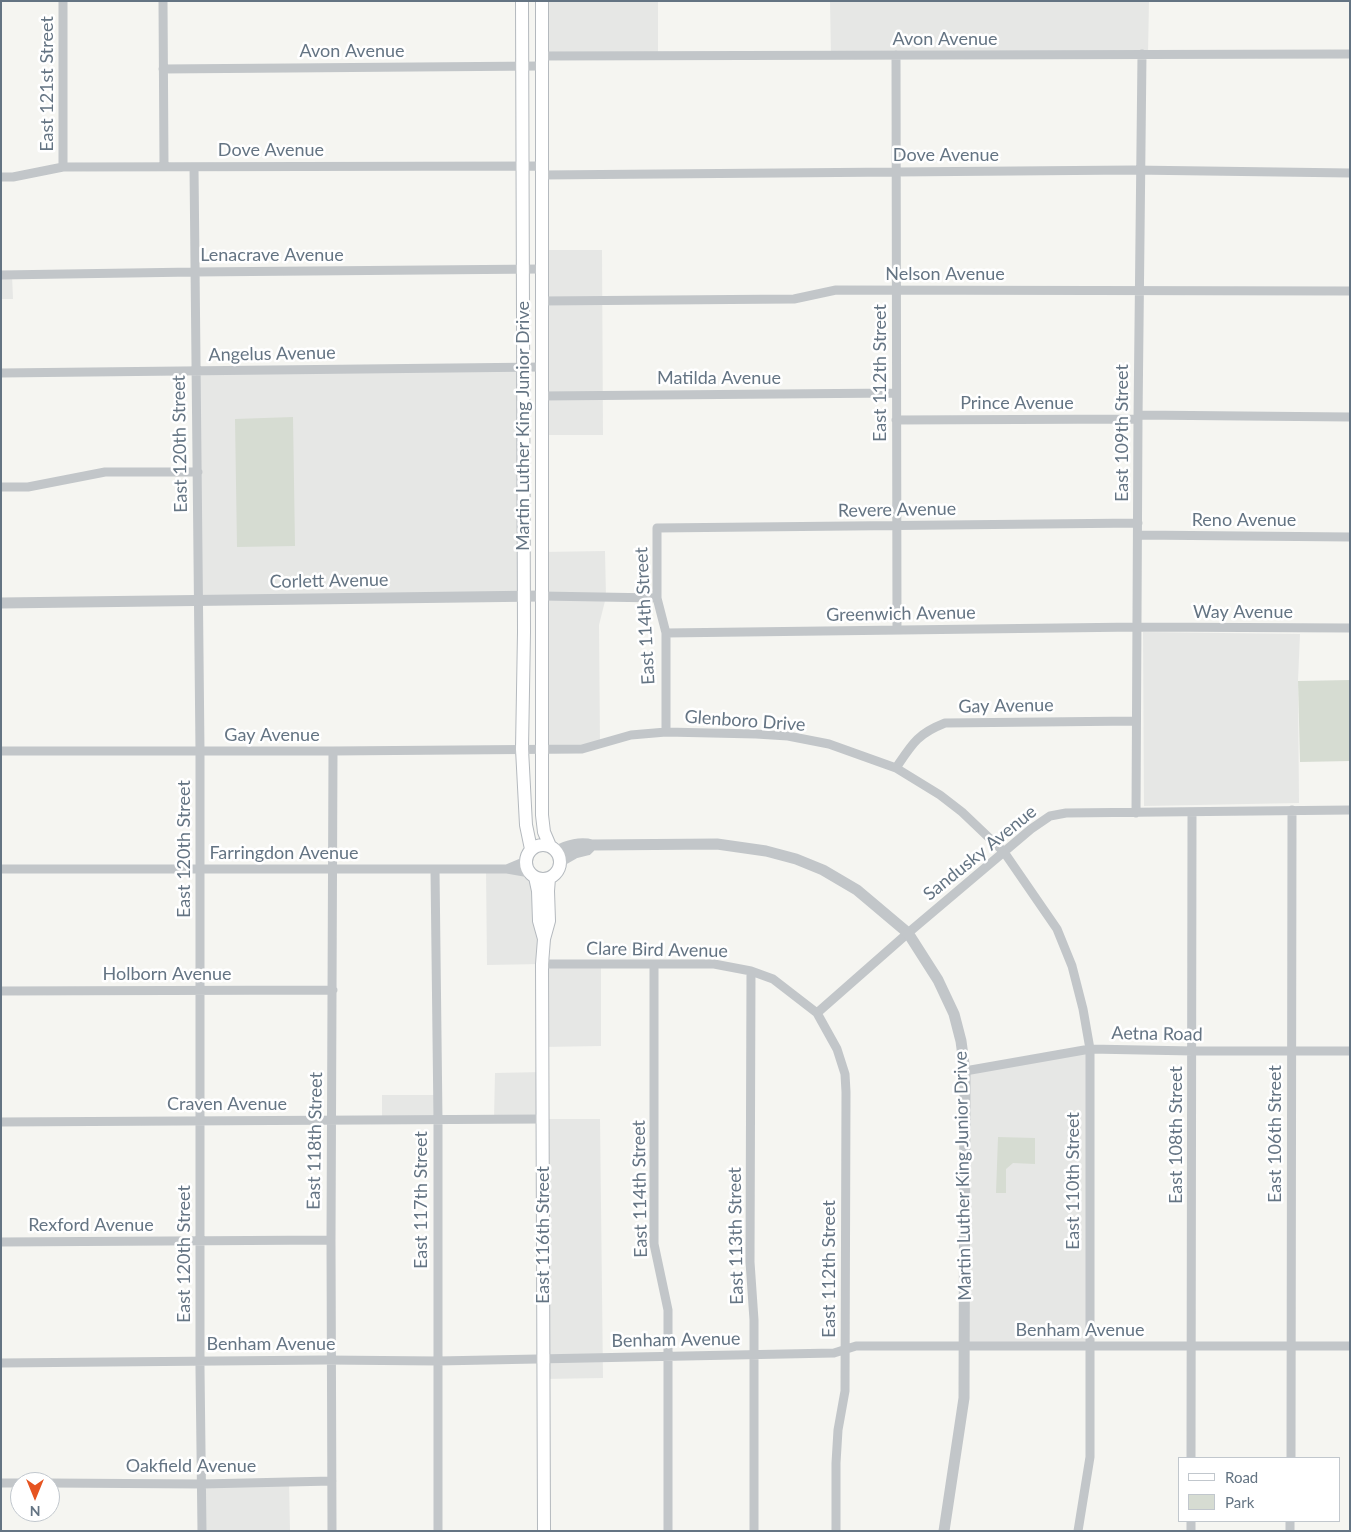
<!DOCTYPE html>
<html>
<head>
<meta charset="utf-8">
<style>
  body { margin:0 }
  #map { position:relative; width:1351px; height:1532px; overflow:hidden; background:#f5f5f1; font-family:Lato,sans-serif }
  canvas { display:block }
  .frame { position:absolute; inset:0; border:2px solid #647483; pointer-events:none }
  .legend { position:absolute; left:1178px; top:1457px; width:162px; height:65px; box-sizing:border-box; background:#fff; border:1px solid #c1c7cd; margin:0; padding:6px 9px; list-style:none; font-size:15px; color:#647483 }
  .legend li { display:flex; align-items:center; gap:10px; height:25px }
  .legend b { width:25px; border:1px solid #c1c7cd }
  .north { position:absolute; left:10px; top:1472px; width:50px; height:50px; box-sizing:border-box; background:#fff; border:1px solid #c1c7cd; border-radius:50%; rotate:180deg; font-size:14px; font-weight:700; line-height:20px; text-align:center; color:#647483 }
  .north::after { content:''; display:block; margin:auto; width:18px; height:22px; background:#e65421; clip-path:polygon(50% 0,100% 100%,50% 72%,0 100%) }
</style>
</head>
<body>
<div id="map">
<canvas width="1351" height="1532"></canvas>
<div class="frame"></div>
<ul class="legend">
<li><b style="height:6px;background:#fff"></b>Road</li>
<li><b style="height:14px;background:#d6dcd2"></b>Park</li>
</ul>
<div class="north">N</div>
</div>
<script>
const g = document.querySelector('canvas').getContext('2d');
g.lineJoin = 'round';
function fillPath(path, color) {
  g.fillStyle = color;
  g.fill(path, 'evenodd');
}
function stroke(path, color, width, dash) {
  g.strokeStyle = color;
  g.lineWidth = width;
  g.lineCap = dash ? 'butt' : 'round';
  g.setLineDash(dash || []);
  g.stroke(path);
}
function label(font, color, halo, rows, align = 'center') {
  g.font = font + ' Lato,sans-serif';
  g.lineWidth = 5;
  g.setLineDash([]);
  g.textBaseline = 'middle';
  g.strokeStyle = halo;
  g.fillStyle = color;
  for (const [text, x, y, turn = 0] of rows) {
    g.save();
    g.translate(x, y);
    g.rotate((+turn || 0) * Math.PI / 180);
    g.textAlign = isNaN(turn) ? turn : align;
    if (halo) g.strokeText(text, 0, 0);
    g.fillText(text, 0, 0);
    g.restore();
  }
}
fillPath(new Path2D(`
  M542,1H658V56H541Z
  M830,1H1149L1148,54L831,56Z
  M542,250H602L603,435H542Z
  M1,275H12L13,299H1Z
  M523,367L524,597L198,600L196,371Z
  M605,551L606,597L599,625L600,744L543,749L542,552Z
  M1143,632L1300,634L1298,681L1299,803L1144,806Z
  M486,869L530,873L543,964L601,965V1046L543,1047L542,964L487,965Z
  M1090,1049V1346H965V1071Z
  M543,1072V1119H600L603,1378L543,1379V1119H494L495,1073Z
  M382,1095H438V1120H382Z
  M289,1481L290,1531H202V1484Z`), '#e6e7e5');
fillPath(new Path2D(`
  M293,417L295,546L237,547L235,419Z
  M1350,680V761L1300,762L1298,681Z
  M998,1137L1035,1138V1164L1013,1163L1006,1169V1193H996Z`), '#d6dcd2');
const secondary = new Path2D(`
  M522,1L524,632L522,749L526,825L531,849
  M542,1V815L544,832L550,846
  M526 862a17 17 0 1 1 34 0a17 17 0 1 1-34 0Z
  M535,877L538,891L539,921L544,939
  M544,1531L542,964L544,939L549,921L548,891L549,878`);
stroke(secondary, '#b4b9be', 14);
stroke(new Path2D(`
  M63,1V167
  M163,1L164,166
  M896,55L897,630
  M541,56L1350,54
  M163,69L541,66
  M194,167L200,751V1369L202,1531
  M542,175L1133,170L1350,173
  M1,177H13L63,167L542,166
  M1,275L194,272L542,269
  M542,301L794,299L836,290L1350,291
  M1,373L542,367
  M542,396L896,393
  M1138,415L1350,417
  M896,420L1138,419
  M1,487H28L105,472H198
  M1138,535L1350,537
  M542,596L657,598
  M666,633L1137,627L1350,628
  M666,732V633L657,598V528L1138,523
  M1,751H333L582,749L631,735L666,732L756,734L788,736L829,744L896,768L940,795L962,812L1004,852L1057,929L1072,966L1083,1009L1090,1049V1457L1078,1531
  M896,768C912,744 917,734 945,723L1136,721
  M1136,813L1138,419L1142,54
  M1,869H507L530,873
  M435,869L438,1120V1531
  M507,869L526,861
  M542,964H714L751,971L773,979L817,1013L837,1049L845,1074L846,1092L845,1391L838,1430L836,1463V1531
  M654,965V1244L668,1310V1531
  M751,971L750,1262L754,1320V1531
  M1,991L333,990
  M817,1013L908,933L1031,829L1050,816L1066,813L1350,810
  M965,1071L1090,1049L1193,1051H1350
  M1,1122L543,1119
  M1,1242L331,1240
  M1,1363L326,1360L438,1361L834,1353L856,1346H1350
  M1191,1458L1192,812
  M1291,1458L1292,810
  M1,1483H20
  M50,1483L202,1484L332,1481
  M1191,1521V1531
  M332,1531L331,1240L333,751
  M1290,1531V1521`), '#c2c6c9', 9);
stroke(new Path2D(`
  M1,603L542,596
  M557,851C567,845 581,842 592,845L717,844L766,851L796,859L823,870L857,890L908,933L938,980L954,1014L961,1041L965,1071L964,1398L944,1531
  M561,861L575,853L587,850L592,845`), '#c2c6c9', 11);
stroke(secondary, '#fff', 12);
label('18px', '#647483', '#fff', [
  ["Avon Avenue",945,39],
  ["Avon Avenue",352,51],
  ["East 121st Street",47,84,-90],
  ["Dove Avenue",271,150],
  ["Dove Avenue",946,155],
  ["Lenacrave Avenue",272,255],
  ["Nelson Avenue",945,274],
  ["Angelus Avenue",272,354,-1],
  ["East 112th Street",880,373,-90],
  ["Matilda Avenue",719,378],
  ["Prince Avenue",1017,403],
  ["Martin Luther King Junior Drive",523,426,-90],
  ["East 109th Street",1122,433,-90],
  ["East 120th Street",180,444,-91],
  ["Revere Avenue",897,510,-1],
  ["Reno Avenue",1244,520],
  ["Corlett Avenue",329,581,-1],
  ["Way Avenue",1243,612],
  ["Greenwich Avenue",901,614,-1],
  ["East 114th Street",645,616,-93],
  ["Gay Avenue",1006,706,-1],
  ["Glenboro Drive",745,721,4],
  ["Gay Avenue",272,735],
  ["East 120th Street",184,849,-90],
  ["Farringdon Avenue",284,853],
  ["Sandusky Avenue",980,853,-39],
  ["Clare Bird Avenue",657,950,1],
  ["Holborn Avenue",167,974],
  ["Aetna Road",1157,1034,1],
  ["Craven Avenue",227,1104],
  ["East 106th Street",1275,1134,-90],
  ["East 108th Street",1176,1135,-90],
  ["East 118th Street",315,1141,-89],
  ["Martin Luther King Junior Drive",963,1176,-91],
  ["East 110th Street",1073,1181,-90],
  ["East 114th Street",640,1189,-91],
  ["East 117th Street",421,1200,-90],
  ["Rexford Avenue",91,1225],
  ["East 116th Street",543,1235,-90],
  ["East 113th Street",736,1236,-91],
  ["East 120th Street",184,1254,-90],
  ["East 112th Street",829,1269,-90],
  ["Benham Avenue",1080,1330],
  ["Benham Avenue",676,1340,-1],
  ["Benham Avenue",271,1344],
  ["Oakfield Avenue",191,1466]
]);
</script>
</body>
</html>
